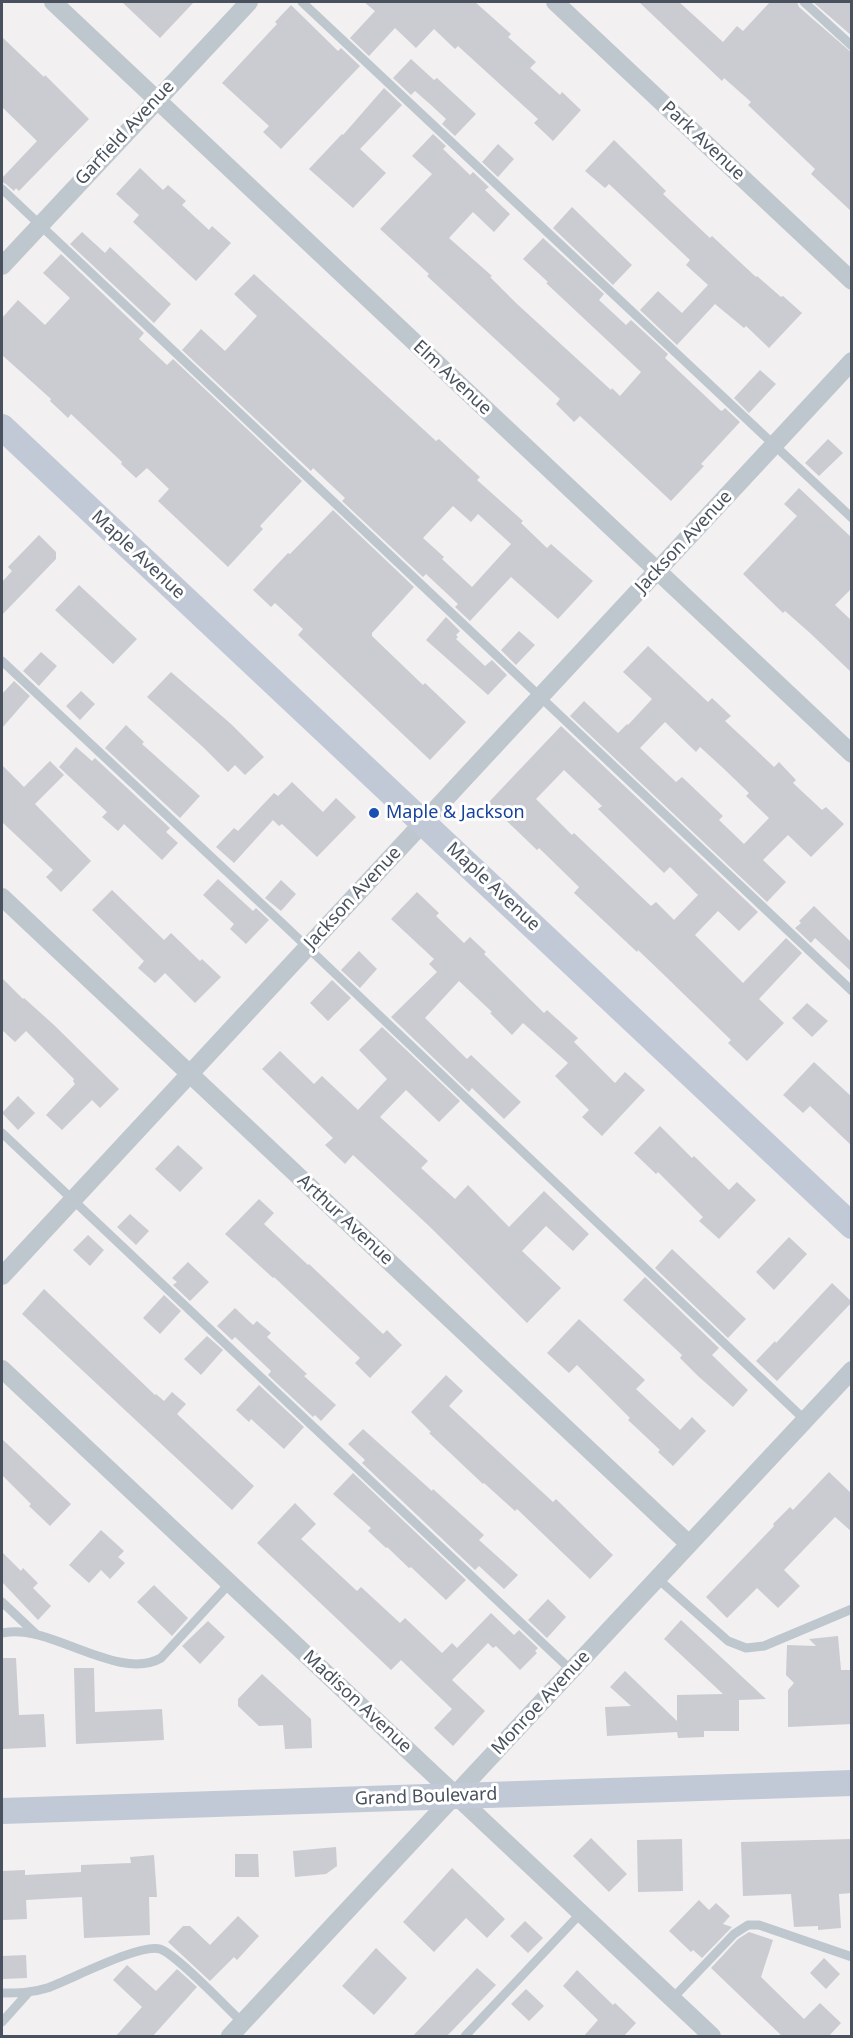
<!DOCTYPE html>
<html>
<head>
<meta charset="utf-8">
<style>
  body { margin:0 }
  #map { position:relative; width:853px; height:2038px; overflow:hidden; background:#f2f0f0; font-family:"Noto Sans",sans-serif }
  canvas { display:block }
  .frame { position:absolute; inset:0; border:3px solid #48515d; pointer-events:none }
</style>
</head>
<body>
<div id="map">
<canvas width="853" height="2038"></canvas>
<div class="frame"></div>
</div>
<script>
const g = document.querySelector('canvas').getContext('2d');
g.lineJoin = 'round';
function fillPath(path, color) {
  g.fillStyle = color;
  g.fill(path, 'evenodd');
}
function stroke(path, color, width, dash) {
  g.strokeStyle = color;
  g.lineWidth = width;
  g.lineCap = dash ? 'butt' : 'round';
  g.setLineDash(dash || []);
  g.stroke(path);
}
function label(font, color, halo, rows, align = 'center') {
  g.font = font + ' "Noto Sans",sans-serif';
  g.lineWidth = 6;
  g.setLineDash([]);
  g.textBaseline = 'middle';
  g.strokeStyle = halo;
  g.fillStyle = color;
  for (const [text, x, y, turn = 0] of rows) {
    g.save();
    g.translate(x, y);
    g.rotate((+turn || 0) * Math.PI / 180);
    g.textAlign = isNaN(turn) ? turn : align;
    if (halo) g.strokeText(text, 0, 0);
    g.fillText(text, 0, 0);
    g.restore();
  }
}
fillPath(new Path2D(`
  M122,2H194L160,38Z
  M364,2H475L511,34L508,37L536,62L530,68L560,95L562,92L581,110L553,141L534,123L538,119L458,46L455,49L434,29L416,48L395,28L369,56L350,38L375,11Z
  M639,2H679L723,42L737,26L743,31L770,2H797L799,7L852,53V212L811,174L815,169L748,105L751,102L724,78L722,81Z
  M813,2H852V36Z
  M291,5L338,51L341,48L360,66L281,149L263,132L269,126L222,83L277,24L275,22Z
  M2,37L44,77L45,75L89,119L19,191L16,188L14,191L6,184L2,182V178L37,141L2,107Z
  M411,59L434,80L437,78L476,114L455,136L442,124L446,119L431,105L415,91L411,95L393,78Z
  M384,88L402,105L360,149L386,173L353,208L309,169L342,134L343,135Z
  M433,134L446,146L443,149L470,175L473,172L489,187L485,190L510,214L494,232L473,212L449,238L492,276L490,277L516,303L611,390L612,388L620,396L641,372L546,283L548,282L523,259L543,238L604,294L599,300L626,325L631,320L668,354L665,358L720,410L722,411L725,408L740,422L701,464L704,466L671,501L580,416L574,422L556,404L560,399L427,276L429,274L380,229L432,174L412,156Z
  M614,140L666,191L663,194L710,238L712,236L756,277L757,276L781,297L783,296L802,313L769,348L746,326L744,328L715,304L677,345L640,310L658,291L682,313L708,285L686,265L690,260L609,184L605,188L585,171Z
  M498,144L514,159L498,177L482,162Z
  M140,168L163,190L168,185L186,201L182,205L209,230L212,226L231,243L196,281L133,222L139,215L116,194Z
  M572,207L632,265L613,285L553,228Z
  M82,232L105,253L110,247L171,304L154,323L70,244Z
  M61,254L144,333L139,339L167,365L173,359L302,481L260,526L263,529L228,567L158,501L169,489L147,468L136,478L121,464L122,462L71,414L68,418L50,401L51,399L2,355V318L18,300L45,325L70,298L43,273Z
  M254,274L436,441L439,439L468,466L480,477L477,480L523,521L521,523L547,548L551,544L593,581L558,619L511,577L470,621L455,607L458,604L426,574L423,577L342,501L345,498L313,468L311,471L182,350L201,329L225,351L257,316L234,294ZM453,506L471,522L478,514L511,544L472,587L442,559L444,557L423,538Z
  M760,370L776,384L749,413L734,398Z
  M828,439L843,453L819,476L805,463Z
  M799,488L852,538V588L835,605L852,621V673L810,633L785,611L783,613L743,574L797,516L784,504Z
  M333,510L414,587L372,633V636L423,685L425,683L466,722L430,760L298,635L303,629L275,603L271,607L253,590L288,553L290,554Z
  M39,535L56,552V559L2,615V582L12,571L8,567Z
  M79,585L137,639L113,664L55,610Z
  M446,617L460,631L456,635L458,637L456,639L485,666L492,660L507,675L488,695L426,640Z
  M519,631L535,645L516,665L501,650Z
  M648,646L708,702L712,698L731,716L725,721L753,747L774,767L779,762L796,780L793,783L822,810L826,807L844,824L811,857L788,835L763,860L786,882L767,902L570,716L584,701L618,733L627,724L628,725L652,699L623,672ZM665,722L696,752L700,747L723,768L749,793L746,796L769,818L744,844L719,820L723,816L682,777L676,782L640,748Z
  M41,652L57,666L39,686L23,671Z
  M171,672L231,724L264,757L245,775L235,765L228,772L203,747L147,697Z
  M14,681L30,696L2,728V694Z
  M81,691L95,704L80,720L66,706Z
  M126,725L144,742L142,744L200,796L180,818L105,748Z
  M561,726L758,912L739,931L718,911L695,935L743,983L786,938L802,953L759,999L784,1023L747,1061L728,1043L731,1040L660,971L638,950L637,952L574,893L579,887L539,848L537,850L488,803ZM564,770L602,806L598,809L664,873L670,867L698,895L674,920L656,902L651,906L574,833L572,835L536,799Z
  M76,747L92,761L95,758L170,828L166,832L178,843L162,860L124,824L118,831L102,817L107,812L59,767Z
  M50,761L64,775L35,804L91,861L61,892L46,877L53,870L2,822V765L24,787Z
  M292,782L323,812L336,798L356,817L317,857L282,824L279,826L273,820L234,863L216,847L234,828L238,831L274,793L278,796Z
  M218,879L253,911L256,908L269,920L246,944L230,929L234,924L203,895Z
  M281,880L296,894L281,911L265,898Z
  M112,890L164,940L171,933L200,961L202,959L221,977L195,1003L165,973L155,983L138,968L144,961L92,910Z
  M417,892L439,913L436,916L464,943L470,937L486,952L484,954L544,1013L547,1010L578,1038L574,1042L615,1083L625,1072L645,1090L602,1136L582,1117L589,1110L555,1076L568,1063L523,1023L512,1035L490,1013L492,1012L459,981L425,1018L467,1059L471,1055L521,1102L504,1119L472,1088L469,1092L391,1017L437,972L429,964L434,959L391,919Z
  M814,906L852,943V972L815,938L811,943L795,928L801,923L799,921Z
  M359,951L377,969L360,988L341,970Z
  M2,978L23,999L24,998L54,1025L119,1089L100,1108L92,1100L62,1130L46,1115L75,1084L73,1081L74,1079L26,1031L15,1042L2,1030Z
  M332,980L351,998L328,1021L310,1003Z
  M807,1003L828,1021L812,1037L792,1018Z
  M382,1027L460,1101L439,1122L406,1090L380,1117L428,1161L421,1168L455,1199L468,1185L509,1227L544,1191L589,1234L573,1251L546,1226L522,1251L561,1288L527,1323L429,1226L353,1155L345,1164L325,1145L333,1138L262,1069L280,1051L314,1084L322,1076L358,1110L387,1079L359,1050Z
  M814,1062L852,1097V1146L810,1106L803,1113L783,1095Z
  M18,1096L35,1113L18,1130L2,1113Z
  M660,1126L692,1158L694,1156L729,1190L737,1182L756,1200L719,1239L699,1221L703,1217L658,1172L656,1174L634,1153Z
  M178,1145L203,1168L180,1192L155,1169Z
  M259,1199L274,1213L264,1224L308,1265L309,1264L383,1334L387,1330L402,1345L370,1378L355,1363L360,1358L274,1277L273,1278L225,1234Z
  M130,1214L149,1231L136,1245L117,1227Z
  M88,1235L104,1250L90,1266L73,1250Z
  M789,1237L807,1254L774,1290L756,1272Z
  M672,1249L746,1319L728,1338L655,1268Z
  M188,1262L209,1282L190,1301L173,1285L177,1282L172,1278Z
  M645,1277L719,1348L712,1355L748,1390L733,1407L698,1376L680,1358L682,1355L623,1300Z
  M832,1283L852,1302L777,1381L756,1361L775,1341L776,1343Z
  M44,1289L155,1395L156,1394L164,1401L172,1392L186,1404L177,1414L254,1486L232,1510L22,1314Z
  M164,1295L181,1311L160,1334L143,1318Z
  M235,1308L253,1325L257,1321L271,1333L267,1337L307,1374L304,1376L336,1405L321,1421L315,1415L313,1417L268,1375L271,1371L235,1337L232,1340L217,1326Z
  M579,1319L645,1380L636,1389L680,1430L692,1417L706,1431L673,1466L658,1452L660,1450L628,1420L630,1418L577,1365L569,1373L547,1353Z
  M207,1336L223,1350L201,1375L184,1359Z
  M446,1375L463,1391L449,1406L553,1502L556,1499L613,1555L590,1579L517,1509L515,1511L484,1483L483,1484L429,1433L431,1432L411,1412Z
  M259,1385L304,1427L284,1449L251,1419L249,1422L236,1410Z
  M363,1429L432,1491L433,1489L484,1535L479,1540L518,1575L504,1589L479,1566L475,1570L362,1463L365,1460L348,1444Z
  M2,1439L71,1504L50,1526L29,1506L31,1504L2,1475Z
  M829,1472L852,1494V1532L835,1517L784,1570L800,1586L778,1608L757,1588L727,1618L706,1597L774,1526L773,1524L790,1507L793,1510Z
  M353,1473L466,1580L446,1600L411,1567L409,1568L387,1547L386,1548L368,1531L371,1528L333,1494Z
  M295,1503L316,1524L301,1539L357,1591L361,1587L400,1623L405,1618L442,1653L452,1643L457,1648L491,1613L514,1635L519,1630L538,1648L535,1651L537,1653L520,1670L496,1646L493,1648L488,1643L452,1680L485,1711L453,1746L434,1728L452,1709L401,1660L391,1670L257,1543Z
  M101,1530L124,1551L118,1557L125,1563L110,1579L101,1570L89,1583L69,1565Z
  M2,1552L21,1571L23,1568L38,1583L33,1588L51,1606L38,1620L2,1582Z
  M154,1585L188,1618L172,1636L137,1602Z
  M548,1599L566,1617L547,1638L528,1620Z
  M681,1620L766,1699L739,1700V1731H704V1737L678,1738L677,1732L607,1736L605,1707L631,1706L610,1687L625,1671L677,1721V1695L723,1694L664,1639Z
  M208,1621L225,1637L200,1664L182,1646Z
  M838,1636L841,1670H852V1724L788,1727V1690L794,1683L786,1675L787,1645L816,1646L809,1639Z
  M2,1658H16L19,1715L44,1714L46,1747L2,1749Z
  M74,1668H94L95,1712L162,1709L164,1740L76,1744Z
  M262,1674L311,1719L312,1748L285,1749L283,1725L259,1726L238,1706V1699Z
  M591,1838L627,1874L609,1892L573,1856Z
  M682,1839L683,1891L638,1892L637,1840Z
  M852,1839V1893L839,1894L841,1928L818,1930V1926L794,1927L791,1894L743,1896L741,1842Z
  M336,1847L337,1866L326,1874L295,1877L293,1851Z
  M235,1854H258L259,1877H235Z
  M154,1855L157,1897H149L150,1935L84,1938L82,1897L26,1900L27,1919L3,1920L2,1871L25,1870V1875L81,1872V1865L131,1863L130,1857Z
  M452,1868L505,1919L487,1938L466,1918L434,1952L403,1922Z
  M699,1900L709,1910L716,1903L730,1916L723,1924L732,1927L702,1958L693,1950L691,1952L669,1931Z
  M238,1916L259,1936L237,1960L234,1957L210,1981L168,1942L183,1926H190L210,1945Z
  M525,1921L543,1938L528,1953L510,1936Z
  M749,1932L773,1940L761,1977L804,2019L820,2003L841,2023L828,2037H783L711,1968L738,1939Z
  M376,1948L407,1978L374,2015L342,1986Z
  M26,1955L27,1978L2,1979V1956Z
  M824,1958L840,1974L826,1989L810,1973Z
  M127,1965L156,1991L177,1969L197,1987L152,2037H115L142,2007L113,1980Z
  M477,1968L496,1985L446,2037H412Z
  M577,1970L613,2005L615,2003L636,2023L623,2037H583L598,2020L563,1986Z
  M526,1989L544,2006L529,2021L511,2004Z`), '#caccd2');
stroke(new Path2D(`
  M302,2L852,518
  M804,2L852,46
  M2,189L852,991
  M2,661L284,925L805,1420
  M2,1133L571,1670
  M657,1578L728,1641L746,1648L764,1646L852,1609
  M2,1602L36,1634
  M2,1633C8,1632 14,1631 20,1632C62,1634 123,1680 161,1658L230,1583
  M2,1993C17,1993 32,1993 47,1988C70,1980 140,1943 160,1949C176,1954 227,2008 243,2023
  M672,1999L734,1934L748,1925H759L852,1957
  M2,2022L28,1993
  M465,2036L581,1913`), '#bec6ce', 9);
stroke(new Path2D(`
  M53,2L852,754
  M555,2L852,281
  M2,266L249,2
  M2,897L689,1544
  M2,1276L852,361
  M2,1369L712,2036
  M230,2036L852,1370`), '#bec6ce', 18);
stroke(new Path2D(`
  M2,427L852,1226
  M2,1811L852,1783`), '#c1c9d6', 26);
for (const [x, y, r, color] of [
  [374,813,6,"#1a4fb4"]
]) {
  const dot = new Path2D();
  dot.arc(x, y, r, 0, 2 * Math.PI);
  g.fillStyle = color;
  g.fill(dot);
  stroke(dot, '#fff', 2);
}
label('18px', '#48515d', '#fff', [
  ["Garfield Avenue",125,133,-47],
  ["Park Avenue",703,141,43],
  ["Elm Avenue",452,378,43],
  ["Jackson Avenue",684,542,-47],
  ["Maple Avenue",138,555,43],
  ["Maple Avenue",493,887,43],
  ["Jackson Avenue",353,898,-47],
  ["Arthur Avenue",345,1220,43],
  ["Madison Avenue",357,1702,43],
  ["Monroe Avenue",541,1703,-47],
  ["Grand Boulevard",426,1797,-2]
]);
label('18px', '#164399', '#fff', [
  ["Maple & Jackson",386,813]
], 'left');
</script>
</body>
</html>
